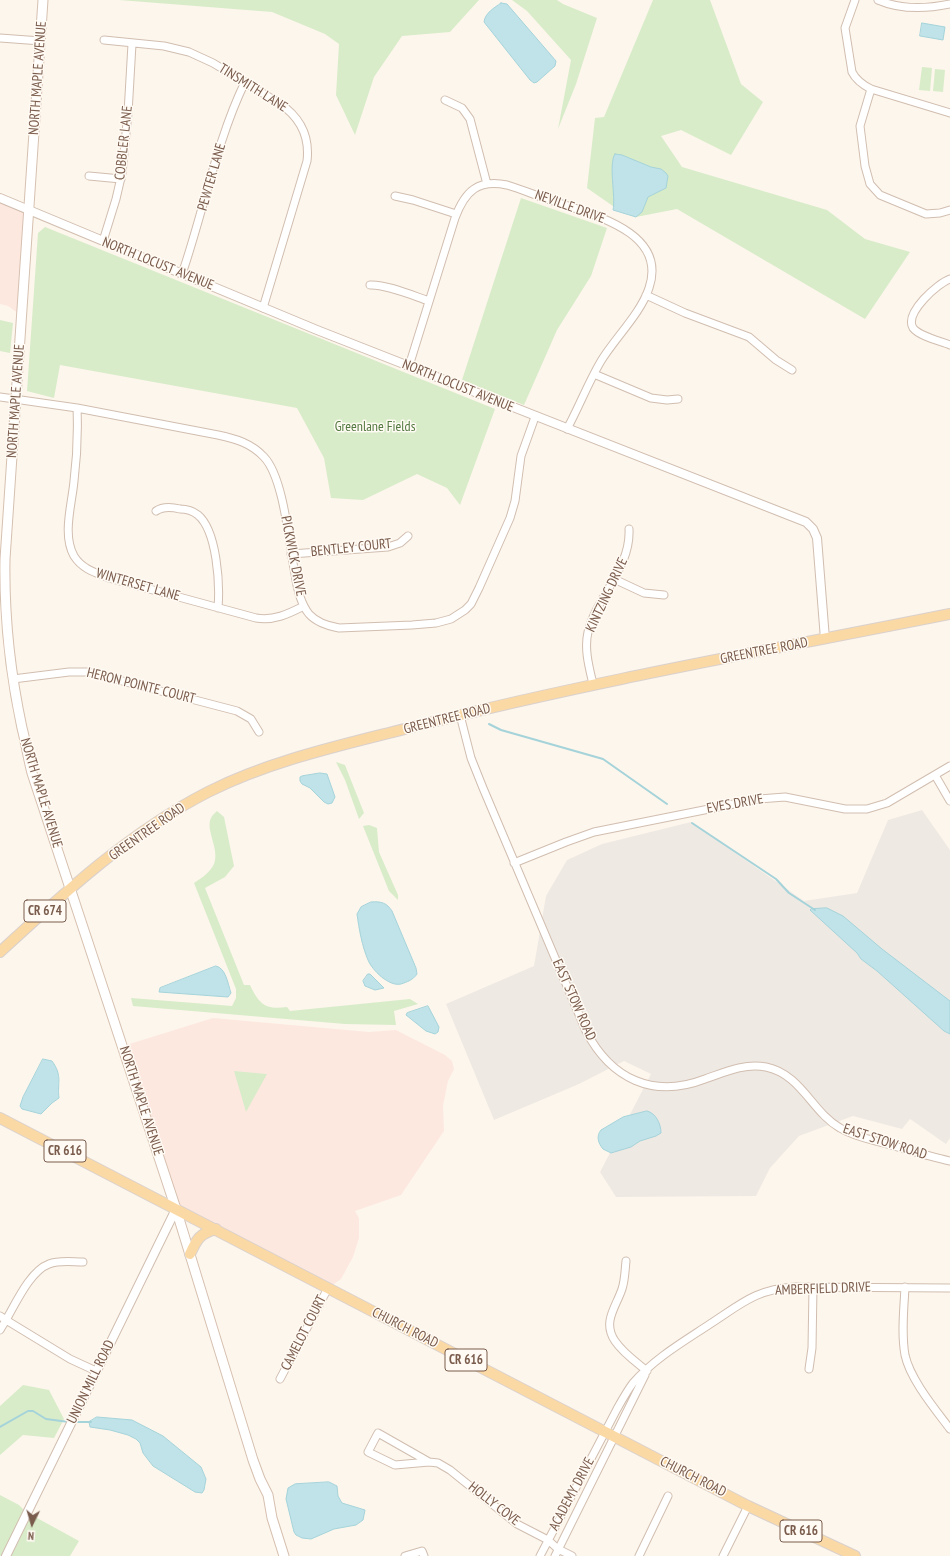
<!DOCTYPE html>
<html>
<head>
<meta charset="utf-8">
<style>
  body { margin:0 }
  #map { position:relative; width:950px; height:1556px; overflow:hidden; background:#fdf6ec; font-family:"PT Sans Narrow",sans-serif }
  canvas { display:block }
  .north { position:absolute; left:12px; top:1504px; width:40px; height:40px; -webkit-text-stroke:3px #fffaf3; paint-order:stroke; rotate:185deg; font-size:11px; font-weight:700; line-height:16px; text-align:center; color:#7a5c4d }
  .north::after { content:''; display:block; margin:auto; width:14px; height:18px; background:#7a5c4d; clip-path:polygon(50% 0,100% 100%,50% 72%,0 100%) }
</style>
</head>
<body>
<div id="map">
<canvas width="950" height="1556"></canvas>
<div class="north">N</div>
</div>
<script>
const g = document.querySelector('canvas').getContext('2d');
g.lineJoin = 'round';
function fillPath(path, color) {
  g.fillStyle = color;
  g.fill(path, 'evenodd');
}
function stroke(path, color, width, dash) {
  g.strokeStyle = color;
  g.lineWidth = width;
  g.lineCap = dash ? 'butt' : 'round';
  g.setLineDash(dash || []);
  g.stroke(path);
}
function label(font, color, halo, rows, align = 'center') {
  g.font = font + ' "PT Sans Narrow",sans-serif';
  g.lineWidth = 3;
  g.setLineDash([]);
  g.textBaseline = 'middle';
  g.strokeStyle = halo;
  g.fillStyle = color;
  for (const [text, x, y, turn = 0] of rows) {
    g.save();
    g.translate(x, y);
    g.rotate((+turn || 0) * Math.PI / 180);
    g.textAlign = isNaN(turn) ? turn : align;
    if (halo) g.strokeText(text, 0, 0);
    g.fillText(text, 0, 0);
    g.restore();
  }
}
fillPath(new Path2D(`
  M0,198L29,210L22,316L8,306L0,304Z
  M213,1018L369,1032L396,1030L445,1055L452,1061L454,1069L448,1081L443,1106L444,1131L401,1195L355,1211L359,1218V1238L353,1257L341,1279L328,1288L176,1209L123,1046Z`), '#fde8e0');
fillPath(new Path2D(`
  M922,810L950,850V1138L946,1144L910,1119L902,1129L853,1116L799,1136L770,1168L756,1196L616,1197L600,1172L651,1074L624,1061L579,1084L494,1120L446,1004L534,966L546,896L567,860L602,844L691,822L804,901L857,893L888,820Z`), '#efe9e4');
fillPath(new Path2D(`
  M119,0H479L450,32L402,36L374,77L355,135L336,95L339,44L325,34L272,12Z
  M512,0H557L563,4L597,18L576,84L558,129L571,60L527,11Z
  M653,0H710L741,84L763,102L731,155L681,130L661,136L682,167L827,210L865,239L910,252L865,319L677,209L636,217L620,211L587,188L595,118L604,117Z
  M922,67L932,68L930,91L919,90Z
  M935,69L945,70L943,92L933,91Z
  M521,198L607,228L591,276L557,330L524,405L462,380Z
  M45,227L495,409L460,505L447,488L417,474L363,500L331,498L324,458L297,408L60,365L54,398L27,391L38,233Z
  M0,320L13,323L10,353L0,351Z
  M336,762L345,765L364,813L359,819L345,780Z
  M217,811L224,817L234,866L225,877L205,888L244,985H250C259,1004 265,1010 287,1007L290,1011L410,999L418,1004L394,1011L396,1025L345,1024L133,1006L131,998L232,1006L236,998V989L194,883C202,878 210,872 214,864C220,849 205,830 211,818C212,815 215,813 217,811Z
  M369,825L377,828L379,852L398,895V900L389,891L363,826Z
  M234,1071L267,1074L246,1112Z
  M23,1385L49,1390L64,1419L54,1438L23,1435L0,1455V1406Z
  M0,1495L19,1505L26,1512L79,1541L70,1556H0Z`), '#d8ecc9');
const water = new Path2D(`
  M501,3L507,4L556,61L555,66L537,82L534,83L530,80L484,22C485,13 494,8 501,3Z
  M922,23L945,27L943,40L920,36Z
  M615,154L622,155L651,167L661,169L666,173L668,176L666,188L648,197L642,212L636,217L613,210C616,196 608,164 615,154Z
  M320,773L327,774L335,797L332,803L328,804L324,802L310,788L302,784L300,781V777L302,776Z
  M371,902C381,901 387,903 392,911L416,968L417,974C413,980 407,982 401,984C389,987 372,970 368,960C362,946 359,929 357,914L361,907Z
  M827,908L843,916L882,949L950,1001V1034L944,1031L877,971L861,959L857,953L810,910L811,909Z
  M216,966C226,968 228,984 231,993L228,997L159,992L160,988Z
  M368,974H370L384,988L375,990L365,986L363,981Z
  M428,1006L439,1027L438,1032L435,1034L426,1031L406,1015L407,1013Z
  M43,1059L52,1061C63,1076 57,1083 59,1098L52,1103L41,1114L22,1109L20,1106L23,1097Z
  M647,1111C656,1113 661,1124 661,1133L656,1136L640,1141L631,1147L611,1153L603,1149C598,1143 596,1136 601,1130L623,1117Z
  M97,1417L132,1420L163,1436L201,1467L206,1479L204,1490L202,1493L195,1492L153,1466L143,1453L140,1443L136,1439L128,1435L110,1430L90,1427L89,1422Z
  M329,1482L337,1486L338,1496L342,1503L365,1510L363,1520L356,1525L334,1529L311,1539L302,1538L296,1535L294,1532L286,1499L288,1488L295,1484Z`);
fillPath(water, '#bfe3e8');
stroke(water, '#a5d3da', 1);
stroke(new Path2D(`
  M489,724L501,730L603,759L667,804
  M692,823L776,879L789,893L815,910
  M75,1422H91
  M0,1427L28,1411H33L46,1419L69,1422`), '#a5d3da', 2);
const minor = new Path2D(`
  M855,0L845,28L852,72C856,80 863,85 871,89L950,113
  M878,0C901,10 926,9 950,4
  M0,38L41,41
  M104,40L164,46L189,52L213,63L279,103C300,117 310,136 307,161L263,308
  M871,89L860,126L865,166L870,184L880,195L926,214L940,213L950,210
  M445,100L462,108L470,119L487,184
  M89,176L121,179
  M395,196L413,200L456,214
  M103,241L116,199L122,173L128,113L132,44
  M182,274C204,210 216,142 245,82
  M950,279C938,283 904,313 913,328C919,336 940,341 950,345
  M370,285C386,284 414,296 429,301
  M646,295L685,313L749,337L776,360L792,370
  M409,366L455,218C465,191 478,179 507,185C524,190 539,197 556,202C593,215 668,232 649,288C641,313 615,338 601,361C588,383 579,407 567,429
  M594,374L651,398L667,400L678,399
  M0,397L77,408L218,435C236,439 251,443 264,457C284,478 289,544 295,574C297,588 300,603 309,614C317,623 328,626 339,628L412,625L436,623L451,619L465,610L471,604L479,588L510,518L515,501L521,456L535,417
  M77,408C78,432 77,457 74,481C72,504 62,535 74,556C82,569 96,573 109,578L256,618C274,621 288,614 304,606
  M156,511C163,506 172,507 180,509C186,509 193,511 198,515C217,531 220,584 218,608
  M291,554L388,547L400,543L408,536
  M614,579L644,593L664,595
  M13,679L69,672H88L237,711L251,719L259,732
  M593,684C589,667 584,649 588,632C597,596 631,568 629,529
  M460,715L471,758L483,788L586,1031C611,1079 653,1099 705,1079C725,1072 744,1063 766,1067C801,1074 812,1112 840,1128C853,1136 868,1139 883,1143C905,1149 927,1156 950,1161
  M935,775L950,801
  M514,863L566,842L594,832L759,799L785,797L845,809H867L887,803L950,766
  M626,1261C625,1270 625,1280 622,1289C616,1307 602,1322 615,1341C623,1353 636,1362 647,1371
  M83,1262C72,1262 59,1260 49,1264C30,1271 16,1303 6,1320L70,1359L96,1371
  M905,1287C904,1309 901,1333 905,1355C910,1379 935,1409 950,1429
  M0,1316L6,1320L0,1330
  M809,1369L812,1348L813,1287
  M280,1379L328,1288
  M429,1462L395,1465L368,1452L378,1433L429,1462L438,1463L450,1470L517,1524L548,1540L558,1549L572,1556
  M405,1556L422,1551L424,1556
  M540,1556L617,1409C622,1400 627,1391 633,1383C655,1358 683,1342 710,1324C741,1304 756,1289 795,1287L950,1288
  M555,1556L645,1375
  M639,1556L668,1496
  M723,1556L748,1506`);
const tertiary = new Path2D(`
  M0,198L317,330L806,522L813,529L817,538L825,639
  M6,1556L176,1209`);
const secondary = new Path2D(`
  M43,0L5,559C4,616 10,672 22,728C26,743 28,758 32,773L176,1209L253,1460L260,1479L268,1495L272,1518L284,1556`);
const primary = new Path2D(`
  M0,952C64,893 130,832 208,792C276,758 352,743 424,724C598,680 775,649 950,614
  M0,1118L748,1506L855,1556
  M190,1254C197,1239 199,1234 216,1229`);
stroke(minor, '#d1beb0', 9);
stroke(tertiary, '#d1beb0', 10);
stroke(secondary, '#d6c0b0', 11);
stroke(primary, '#dad1cd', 12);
stroke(minor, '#fff', 7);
stroke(tertiary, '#fff', 8);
stroke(secondary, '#fff', 9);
stroke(primary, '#fbd9a5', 10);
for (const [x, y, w] of [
  [45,911,42],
  [65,1151,42],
  [466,1360,42],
  [801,1531,42]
]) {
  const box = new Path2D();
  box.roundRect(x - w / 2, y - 11, w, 22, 3);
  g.fillStyle = '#fffaf3';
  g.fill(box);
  stroke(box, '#7a5c4d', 1);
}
label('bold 13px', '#7a5c4d', null, [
  ["CR 674",45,911],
  ["CR 616",65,1151],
  ["CR 616",466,1360],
  ["CR 616",801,1531]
]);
label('14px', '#7a5c4d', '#fffaf3', [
  ["NORTH MAPLE AVENUE",38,78,-86],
  ["TINSMITH LANE",253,88,32],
  ["COBBLER LANE",124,143,-84],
  ["PEWTER LANE",212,177,-74],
  ["NEVILLE DRIVE",570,207,20],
  ["NORTH LOCUST AVENUE",158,264,22],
  ["NORTH LOCUST AVENUE",458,386,22],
  ["NORTH MAPLE AVENUE",16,401,-86],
  ["BENTLEY COURT",351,548,-6],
  ["PICKWICK DRIVE",293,556,79],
  ["WINTERSET LANE",138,585,16],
  ["KINTZING DRIVE",607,595,-65],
  ["GREENTREE ROAD",764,651,-11],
  ["HERON POINTE COURT",141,686,14],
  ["GREENTREE ROAD",447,719,-14],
  ["NORTH MAPLE AVENUE",41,793,73],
  ["EVES DRIVE",735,804,-10],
  ["GREENTREE ROAD",147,832,-35],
  ["EAST STOW ROAD",574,1000,66],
  ["NORTH MAPLE AVENUE",141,1101,72],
  ["EAST STOW ROAD",885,1142,18],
  ["AMBERFIELD DRIVE",823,1289,-2],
  ["CHURCH ROAD",405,1328,27],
  ["CAMELOT COURT",304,1333,-63],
  ["UNION MILL ROAD",91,1382,-64],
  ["CHURCH ROAD",693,1477,27],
  ["ACADEMY DRIVE",572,1494,-62],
  ["HOLLY COVE",494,1504,38]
]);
label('14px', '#537a41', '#fffaf3', [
  ["Greenlane Fields",375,427]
]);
</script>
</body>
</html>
